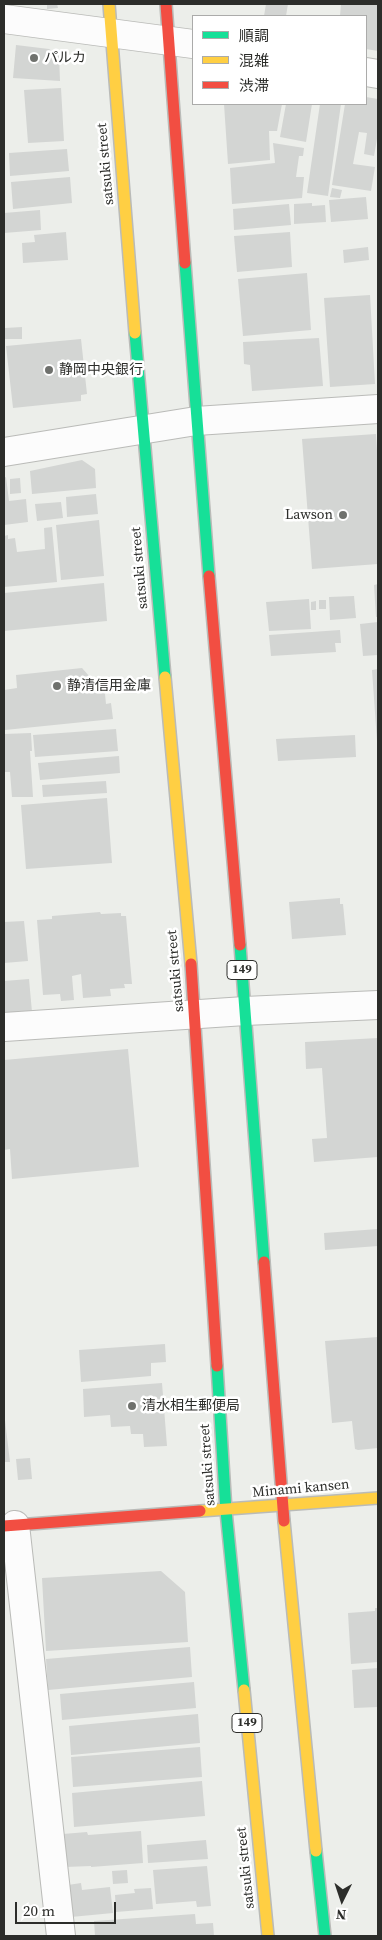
<!DOCTYPE html>
<html>
<head>
<meta charset="utf-8">
<style>
  body { margin:0 }
  #map { position:relative; width:382px; height:1940px; overflow:hidden; background:#eceeea; font-family:"Source Serif 4","Noto Sans JP",serif }
  canvas { display:block }
  .frame { position:absolute; inset:0; border:5px solid #2c2d2a; pointer-events:none }
  .legend { position:absolute; left:192px; top:15px; width:175px; height:90px; box-sizing:border-box; background:#fff; border:1px solid #ababaa; margin:0; padding:6px 9px; list-style:none; font-size:15px; color:#2c2d2a }
  .legend li { display:flex; align-items:center; gap:10px; height:25px }
  .legend b { width:25px; border:1px solid #ababaa }
  .north { position:absolute; left:317px; top:1875px; width:50px; height:50px; -webkit-text-stroke:4px #fff; paint-order:stroke; rotate:184deg; font-size:14px; font-weight:700; line-height:20px; text-align:center; color:#2c2d2a }
  .north::after { content:''; display:block; margin:auto; width:18px; height:22px; background:#2c2d2a; clip-path:polygon(50% 0,100% 100%,50% 72%,0 100%) }
  .scale { position:absolute; left:15px; top:1902px; width:101px; height:22px; box-sizing:border-box; border:2px solid #2c2d2a; border-top:0; padding-left:6px; font-size:15px; line-height:18px; white-space:nowrap; color:#2c2d2a; -webkit-text-stroke:4px #fff; paint-order:stroke }
</style>
</head>
<body>
<div id="map">
<canvas width="382" height="1940"></canvas>
<div class="frame"></div>
<ul class="legend">
<li><b style="height:6px;background:#16e098"></b>順調</li>
<li><b style="height:6px;background:#ffcf43"></b>混雑</li>
<li><b style="height:6px;background:#f24e42"></b>渋滞</li>
</ul>
<div class="north">N</div>
<div class="scale">20 m</div>
</div>
<script>
const g = document.querySelector('canvas').getContext('2d');
g.lineJoin = 'round';
function fillPath(path, color) {
  g.fillStyle = color;
  g.fill(path, 'evenodd');
}
function stroke(path, color, width, dash) {
  g.strokeStyle = color;
  g.lineWidth = width;
  g.lineCap = dash ? 'butt' : 'round';
  g.setLineDash(dash || []);
  g.stroke(path);
}
function label(font, color, halo, rows, align = 'center') {
  g.font = font + ' "Source Serif 4","Noto Sans JP",serif';
  g.lineWidth = 5;
  g.setLineDash([]);
  g.textBaseline = 'middle';
  g.strokeStyle = halo;
  g.fillStyle = color;
  for (const [text, x, y, turn = 0] of rows) {
    g.save();
    g.translate(x, y);
    g.rotate((+turn || 0) * Math.PI / 180);
    g.textAlign = isNaN(turn) ? turn : align;
    if (halo) g.strokeText(text, 0, 0);
    g.fillText(text, 0, 0);
    g.restore();
  }
}
fillPath(new Path2D(`
  M47,4H57L58,8L47,9Z
  M266,4H288L286,16H264Z
  M341,4H378V51L366,49V16H340Z
  M16,45L49,49L59,55L60,81L13,78Z
  M61,88L64,141L28,143L24,90Z
  M366,97L378,99V133L374,156L364,154L367,133L359,132L353,164L375,167L371,191L332,185L345,104H366Z
  M224,104H282L277,131H269L270,160L228,164Z
  M286,104H312L306,142L280,137Z
  M320,104H341L328,196L307,193Z
  M273,143L304,148L303,156H299L296,177H304L302,198L232,204L230,168L275,163Z
  M67,149L69,171L10,176L9,153Z
  M70,177L72,203L13,209L11,182Z
  M332,188L342,190L340,198L330,197Z
  M366,197L368,219L331,222L329,200Z
  M312,203V206L325,205L326,222L294,224V204Z
  M289,204L291,225L234,230L233,209Z
  M40,210L41,230L4,233V213Z
  M66,232L68,260L23,263L22,243L35,242L34,235Z
  M290,232L292,267L237,272L234,236Z
  M368,247L369,260L344,263L343,250Z
  M307,273L311,330L243,336L238,279Z
  M370,295L375,384L330,387L324,298Z
  M22,327V339H5V328Z
  M319,338L323,386L252,391L250,365L244,364L243,342Z
  M81,339L87,394L81,395V401L13,408L6,346Z
  M376,434L378,466V564L312,569L302,439Z
  M82,460L95,469L96,488L32,494L30,471Z
  M6,477L9,501L26,499L28,522L4,525V478Z
  M20,478L21,493L10,494V479Z
  M96,494L98,514L67,517L66,497Z
  M61,502L63,518L37,521L35,504Z
  M99,520L104,576L61,580L56,525Z
  M52,527L57,582L4,587V536L8,535V539L15,538L17,552L45,549L44,528Z
  M104,583L107,621L4,631V593Z
  M378,584V617H376L374,585Z
  M354,596L356,618L330,620L329,597Z
  M309,599L311,629L269,631L266,602Z
  M319,600H326V609H319Z
  M316,601V610H311V602Z
  M378,622V655L363,656L360,624Z
  M340,630L341,643H335L336,652L271,656L269,635Z
  M82,668L105,694L106,704L111,703L113,719L5,730L4,690L17,688L16,675Z
  M378,669V741H377L372,670Z
  M116,729L118,751L35,757L33,735Z
  M31,733L32,751H30L33,797H12L10,772H4V734Z
  M355,735L356,757L278,761L276,739Z
  M119,756L120,773L40,780L38,763Z
  M106,781L107,793L43,797L42,785Z
  M107,798L112,863L26,869L21,805Z
  M340,898V904H343L346,935L292,939L289,902Z
  M100,912L101,914L121,913V916H126L132,984H124L125,988L110,989L111,996L83,998L81,974L72,976L74,1000L61,1001L60,994L43,995L37,920L52,919V916Z
  M24,921L28,961L4,963V922Z
  M29,979L32,1012L4,1014V981Z
  M378,1038V1157L314,1162L312,1139L327,1138L322,1068L306,1069L305,1042Z
  M128,1049L139,1167L12,1179L10,1149L4,1150V1060Z
  M378,1229V1246L325,1250L324,1233Z
  M378,1337V1448L358,1450L355,1449L352,1421L332,1423L325,1341Z
  M165,1344L166,1362L151,1363V1376L81,1382L79,1350Z
  M162,1383L167,1446L144,1447L143,1434H131L130,1426L111,1427L110,1415L84,1417L83,1389Z
  M4,1412L10,1462H4Z
  M30,1458L32,1479L18,1480L16,1459Z
  M161,1571L185,1592L188,1642L46,1651L42,1578Z
  M375,1608H378V1662L351,1664L348,1613L375,1611Z
  M190,1647L192,1677L48,1690L46,1659Z
  M378,1668V1707L354,1708L352,1670Z
  M194,1682L196,1708L62,1720L60,1694Z
  M198,1714L200,1743L71,1755L69,1726Z
  M200,1747L202,1777L73,1787L71,1757Z
  M202,1781L205,1816L74,1827L72,1793Z
  M141,1831L143,1863L91,1867V1866L65,1867L63,1834L87,1832L88,1835Z
  M206,1840L208,1859L148,1863L147,1845Z
  M207,1866L211,1906L197,1907L196,1901L156,1904L153,1870Z
  M127,1870L128,1883L113,1884L112,1871Z
  M81,1883L82,1890L110,1887L113,1913L71,1917L68,1885Z
  M151,1888L153,1909L116,1912L115,1895L135,1893L134,1889Z
  M195,1914L196,1924L213,1923L214,1936H95L94,1921Z`), '#d3d5d3');
const street = new Path2D(`
  M4,19L193,44
  M366,72L378,74
  M4,452L196,421L378,409
  M4,1027L245,1011L378,1005
  M15,1525L61,1936`);
const fast = new Path2D(`
  M185,263L209,576
  M135,333L165,677
  M240,945L264,1262
  M217,1366L226,1511L244,1690
  M316,1851L325,1936`);
const slow = new Path2D(`
  M109,4L135,333
  M165,677L191,964
  M200,1511L378,1498
  M284,1521L316,1851
  M244,1690L268,1936`);
const jam = new Path2D(`
  M166,4L185,263
  M209,576L240,945
  M191,964L217,1366
  M264,1262L284,1521
  M4,1526L200,1511`);
stroke(street, '#babbb8', 30);
stroke(fast, '#babbb8', 14);
stroke(slow, '#babbb8', 14);
stroke(jam, '#babbb8', 14);
stroke(street, '#fcfcfc', 28);
stroke(fast, '#16e098', 11);
stroke(slow, '#ffcf43', 11);
stroke(jam, '#f24e42', 11);
for (const [x, y, r, color] of [
  [34,58,5,"#6f716d"],
  [49,370,5,"#6f716d"],
  [343,515,5,"#6f716d"],
  [57,686,5,"#6f716d"],
  [132,1406,5,"#6f716d"]
]) {
  const dot = new Path2D();
  dot.arc(x, y, r, 0, 2 * Math.PI);
  g.fillStyle = color;
  g.fill(dot);
  stroke(dot, '#fff', 2);
}
for (const [x, y, w] of [
  [242,970,30],
  [247,1723,30]
]) {
  const box = new Path2D();
  box.roundRect(x - w / 2, y - 9.5, w, 19, 4);
  g.fillStyle = '#fff';
  g.fill(box);
  stroke(box, '#2c2d2a', 1);
}
label('bold 12px', '#2c2d2a', null, [
  ["149",242,970],
  ["149",247,1723]
]);
label('14px', '#2c2d2a', '#fff', [
  ["パルカ",44,58],
  ["静岡中央銀行",59,370],
  ["Lawson",333,515,"right"],
  ["静清信用金庫",67,686],
  ["清水相生郵便局",142,1406]
], 'left');
label('14px', '#2c2d2a', '#fff', [
  ["satsuki street",106,164,-95],
  ["satsuki street",140,568,-95],
  ["satsuki street",176,971,-95],
  ["satsuki street",208,1465,-94],
  ["Minami kansen",301,1489,-5],
  ["satsuki street",246,1868,-96]
]);
</script>
</body>
</html>
